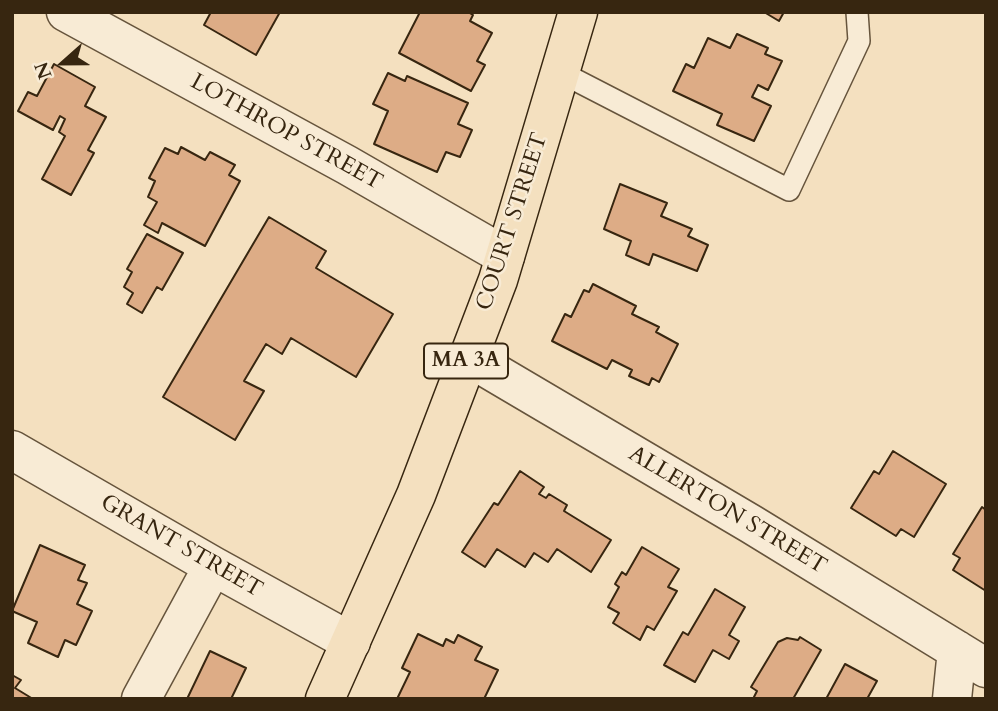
<!DOCTYPE html>
<html>
<head>
<meta charset="utf-8">
<style>
  body { margin:0 }
  #map { position:relative; width:998px; height:711px; overflow:hidden; background:#f4e0bf; font-family:Cardo,serif }
  canvas { display:block }
  .frame { position:absolute; inset:0; border:14px solid #372610; pointer-events:none }
  .north { position:absolute; left:28px; top:28px; width:70px; height:70px; -webkit-text-stroke:5px #f8ebd5; paint-order:stroke; rotate:249deg; font-size:19px; font-weight:700; line-height:28px; text-align:center; color:#372610 }
  .north::after { content:''; display:block; margin:auto; width:24px; height:32px; background:#372610; clip-path:polygon(50% 0,100% 100%,50% 72%,0 100%) }
</style>
</head>
<body>
<div id="map">
<canvas width="998" height="711"></canvas>
<div class="frame"></div>
<div class="north">N</div>
</div>
<script>
const g = document.querySelector('canvas').getContext('2d');
g.lineJoin = 'round';
function fillPath(path, color) {
  g.fillStyle = color;
  g.fill(path, 'evenodd');
}
function stroke(path, color, width, dash) {
  g.strokeStyle = color;
  g.lineWidth = width;
  g.lineCap = dash ? 'butt' : 'round';
  g.setLineDash(dash || []);
  g.stroke(path);
}
function label(font, color, halo, rows, align = 'center') {
  g.font = font + ' Cardo,serif';
  g.lineWidth = 5;
  g.setLineDash([]);
  g.textBaseline = 'middle';
  g.strokeStyle = halo;
  g.fillStyle = color;
  for (const [text, x, y, turn = 0] of rows) {
    g.save();
    g.translate(x, y);
    g.rotate((+turn || 0) * Math.PI / 180);
    g.textAlign = isNaN(turn) ? turn : align;
    if (halo) g.strokeText(text, 0, 0);
    g.fillText(text, 0, 0);
    g.restore();
  }
}
const building = new Path2D(`
  M211,12H280L256,55L204,25Z
  M420,12H468L473,15L470,21L492,33L477,61L485,65L471,91L399,53Z
  M764,12H784L779,21Z
  M737,34L768,48L765,54L782,61L768,90L758,85L752,97L771,106L754,141L717,125L722,114L673,91L686,64L694,68L708,38L730,48Z
  M54,64L95,87L85,106L106,117L88,150L94,153L71,195L42,179L65,136L59,132L65,119L60,116L53,130L18,111L28,92L37,96Z
  M388,73L405,81L407,76L468,103L458,124L472,130L460,157L446,152L437,172L374,144L388,111L373,104Z
  M181,147L205,160L210,152L235,165L229,175L240,181L205,246L162,223L158,233L144,225L157,202L148,197L155,181L149,178L165,148L178,154Z
  M620,184L667,203L661,216L692,229L688,236L708,245L697,271L653,254L649,265L626,255L631,241L604,229Z
  M269,217L326,251L316,268L393,314L356,377L291,338L282,354L266,344L244,381L264,391L235,440L163,397Z
  M147,234L183,253L162,290L157,287L142,313L127,304L133,293L124,287L132,272L127,269Z
  M593,284L636,306L632,314L659,327L656,332L678,344L659,382L652,378L649,385L629,376L632,370L612,360L607,369L552,341L565,314L571,317L584,290L589,292Z
  M893,451L946,484L914,537L901,529L896,536L851,508L874,471L879,474Z
  M520,471L544,487L539,494L546,498L549,494L567,505L564,511L611,540L591,572L557,549L548,562L534,553L525,567L497,549L485,567L462,552L494,503L498,505Z
  M982,507L986,510V591L953,570L960,558L953,554Z
  M40,545L85,565L78,580L87,583L77,604L92,611L76,645L65,640L58,657L28,643L37,622L12,611Z
  M642,547L679,569L668,587L677,591L654,630L647,626L640,640L613,623L619,613L608,607L619,587L615,584L622,572L626,575Z
  M715,589L745,607L729,635L739,641L729,659L713,650L695,682L664,665L683,632L688,635Z
  M418,634L443,646L446,639L454,643L458,635L482,647L475,660L498,670L484,699H397L410,672L402,668Z
  M800,637L821,650L793,699H753L757,691L751,687L778,642L787,638L798,640Z
  M210,651L246,668L231,699H187Z
  M845,664L877,681L867,699H826Z
  M12,675L21,680L15,688L33,699H12Z`);
fillPath(building, '#ddac86');
stroke(building, '#372610', 2);
const lane = new Path2D(`
  M560,72L789,190L859,41L857,12`);
const street = new Path2D(`
  M66,12L347,165L505,256
  M468,357L751,524L986,668
  M12,450L213,566L351,642
  M141,699L213,566
  M952,699L957,650`);
const primary = new Path2D(`
  M325,699L416,495L498,280L578,12`);
stroke(lane, '#66543c', 24);
stroke(street, '#66543c', 41);
stroke(primary, '#372610', 41);
stroke(lane, '#f8ebd5', 21);
stroke(street, '#f8ebd5', 38);
stroke(primary, '#f4e0bf', 38);
for (const [x, y, w] of [
  [466,361,84]
]) {
  const box = new Path2D();
  box.roundRect(x - w / 2, y - 17.5, w, 35, 5);
  g.fillStyle = '#f8ebd5';
  g.fill(box);
  stroke(box, '#372610', 2);
}
label('bold 21px', '#372610', null, [
  ["MA 3A",466,361]
]);
label('23px', '#372610', '#f8ebd5', [
  ["LOTHROP STREET",286,133,29],
  ["COURT STREET",513,222,-72],
  ["ALLERTON STREET",727,511,31],
  ["GRANT STREET",181,547,30]
]);
</script>
</body>
</html>
